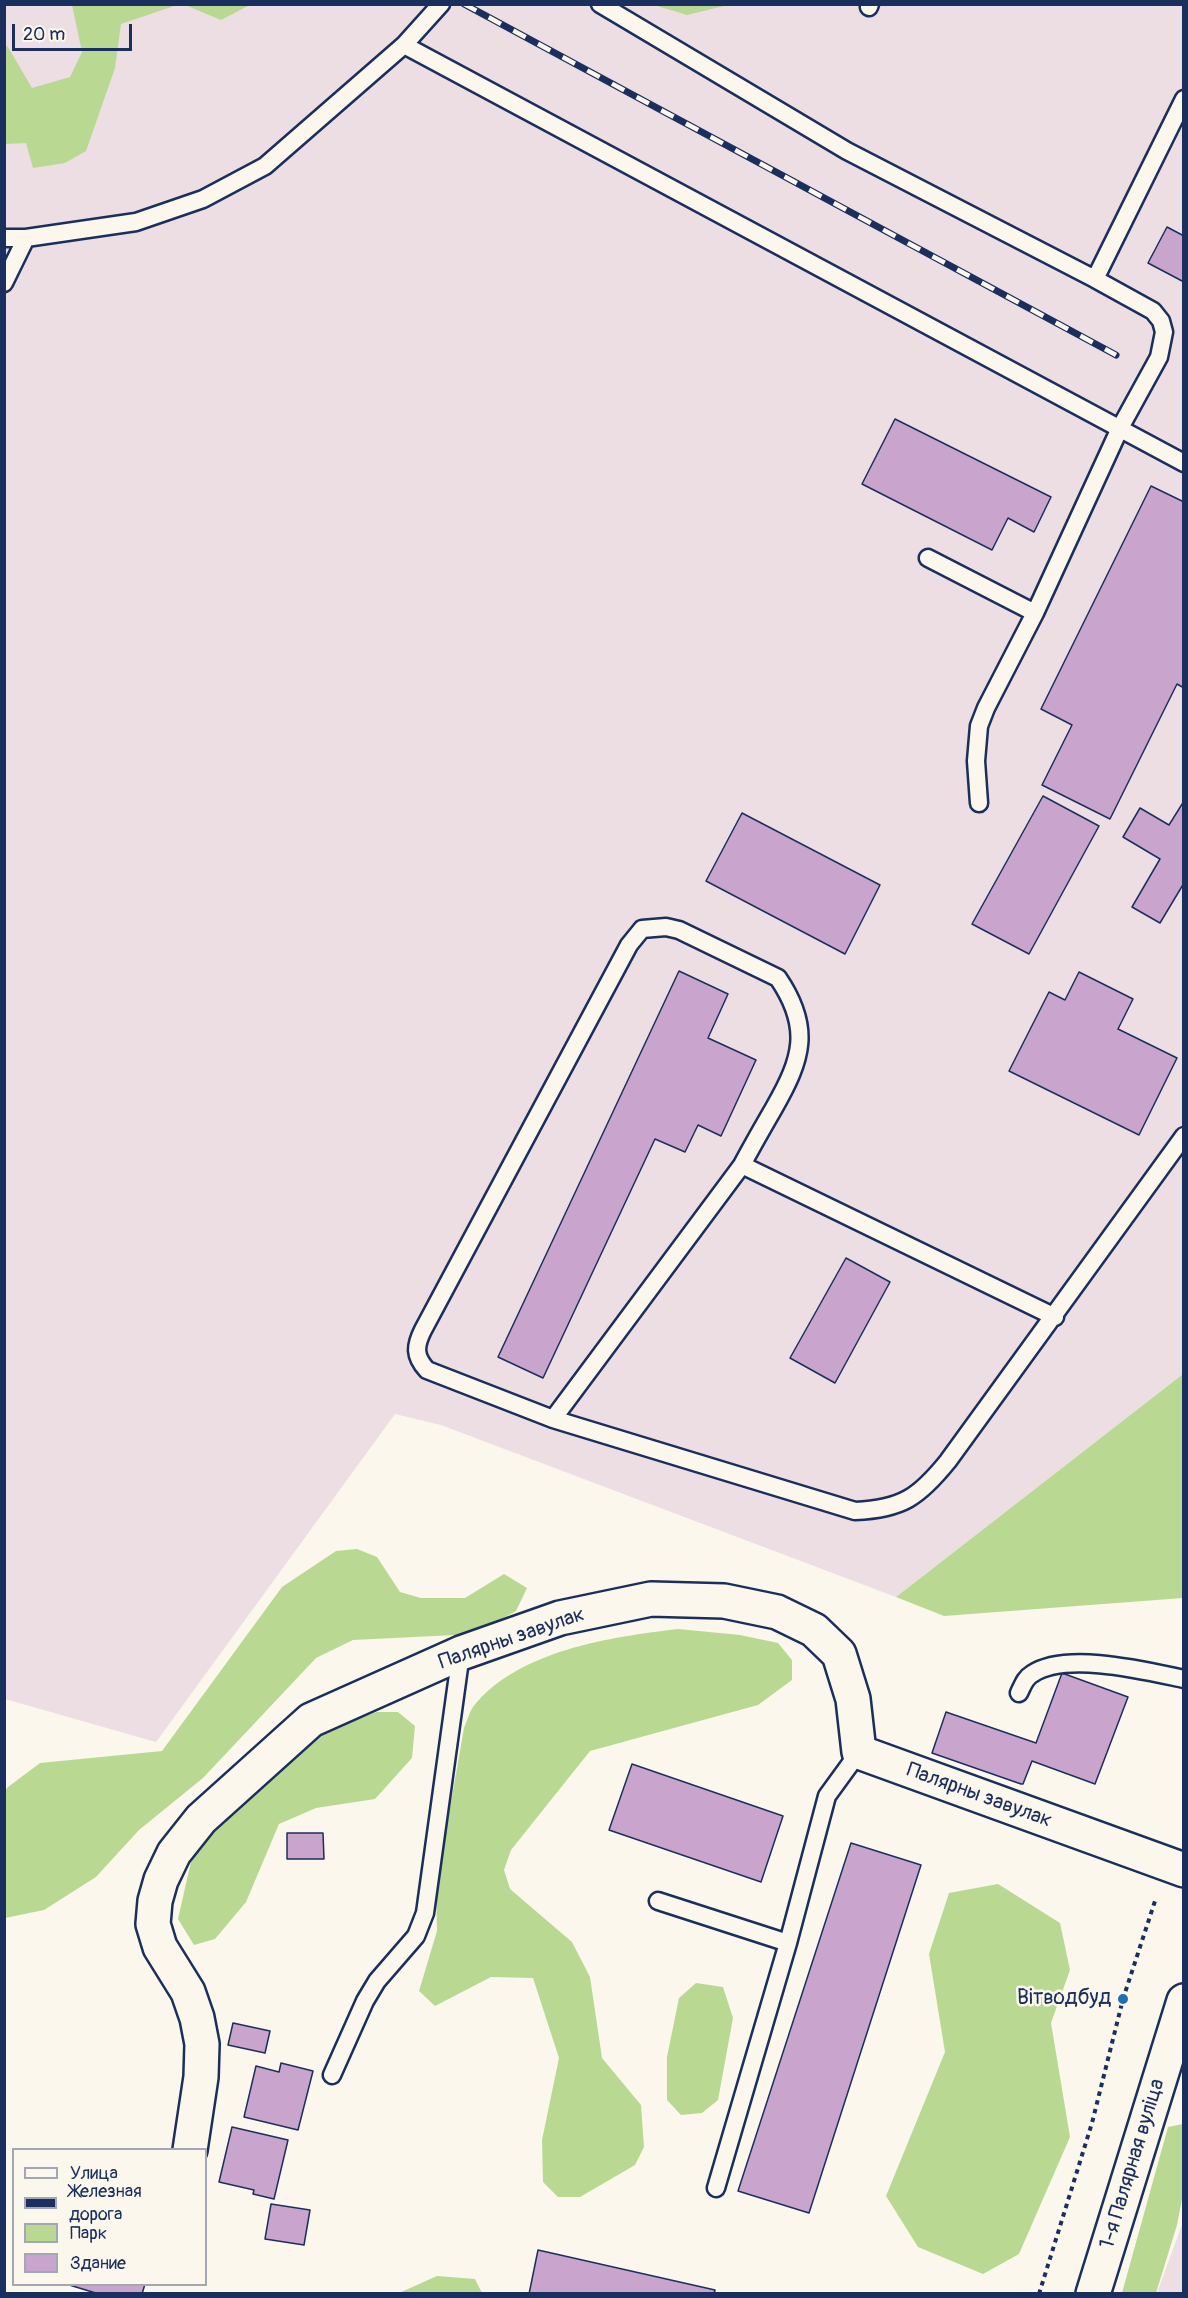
<!DOCTYPE html>
<html>
<head>
<meta charset="utf-8">
<style>
  body { margin:0 }
  #map { position:relative; width:1188px; height:2298px; overflow:hidden; background:#fbf7ec; font-family:Pangolin,sans-serif }
  canvas { display:block }
  .frame { position:absolute; inset:0; border:6px solid #1b2f5e; pointer-events:none }
  .legend { position:absolute; left:12px; top:2148px; width:195px; height:138px; box-sizing:border-box; background:#fbf7ec; border:2px solid #a1a7b3; margin:0; padding:8px 10px; list-style:none; font-size:18px; color:#1b2f5e }
  .legend li { display:flex; align-items:center; gap:12px; height:30px }
  .legend b { width:30px; border:2px solid #a1a7b3 }
  .scale { position:absolute; left:12px; top:24px; width:120px; height:27px; box-sizing:border-box; border:3px solid #1b2f5e; border-top:0; padding-left:8px; font-size:18px; line-height:21px; white-space:nowrap; color:#1b2f5e; -webkit-text-stroke:4px #fbf7ec; paint-order:stroke }
</style>
</head>
<body>
<div id="map">
<canvas width="1188" height="2298"></canvas>
<div class="frame"></div>
<ul class="legend">
<li><b style="height:8px;background:#fbf7ec"></b>Улица</li>
<li><b style="height:8px;background:#1b2f5e"></b>Железная дорога</li>
<li><b style="height:16px;background:#b9d992"></b>Парк</li>
<li><b style="height:16px;background:#c9a4cc"></b>Здание</li>
</ul>
<div class="scale">20 m</div>
</div>
<script>
const g = document.querySelector('canvas').getContext('2d');
g.lineJoin = 'round';
function fillPath(path, color) {
  g.fillStyle = color;
  g.fill(path, 'evenodd');
}
function stroke(path, color, width, dash) {
  g.strokeStyle = color;
  g.lineWidth = width;
  g.lineCap = dash ? 'butt' : 'round';
  g.setLineDash(dash || []);
  g.stroke(path);
}
function label(font, color, halo, rows, align = 'center') {
  g.font = font + ' Pangolin,sans-serif';
  g.lineWidth = 5;
  g.setLineDash([]);
  g.textBaseline = 'middle';
  g.strokeStyle = halo;
  g.fillStyle = color;
  for (const [text, x, y, turn = 0] of rows) {
    g.save();
    g.translate(x, y);
    g.rotate((+turn || 0) * Math.PI / 180);
    g.textAlign = isNaN(turn) ? turn : align;
    if (halo) g.strokeText(text, 0, 0);
    g.fillText(text, 0, 0);
    g.restore();
  }
}
fillPath(new Path2D(`
  M4,5H1183V1374L896,1597L441,1425L395,1414L156,1742L5,1699Z
  M1183,2222V2293H1157Z`), '#ecdee2');
fillPath(new Path2D(`
  M72,5H177L121,24L115,68L86,151L65,163L33,168L26,143L5,144V45L8,47L32,88L70,77L82,52Z
  M185,5L250,4V5L221,20Z
  M654,5H728L687,15Z
  M1183,1374V1598L944,1616L896,1597Z
  M357,1549L377,1557L400,1592L421,1598H465L504,1574L527,1588L516,1611L475,1634L353,1640L316,1658L203,1778L139,1830L96,1877L44,1910L5,1918L4,1792L8,1787L40,1763L162,1751L282,1587L336,1551Z
  M678,1629L740,1635L778,1643L792,1660V1680L758,1705L590,1751L511,1850L504,1870L510,1889L572,1942L590,1977L602,2058L641,2105L644,2147L635,2165L580,2197H558L543,2182L542,2140L559,2058L533,1978L491,1977L435,2006L419,1991L437,1931L436,1888L464,1728C467,1721 469,1713 473,1707C518,1650 611,1637 678,1629Z
  M377,1712H398L415,1726L412,1758L375,1799L316,1808L279,1824L246,1902L215,1939L194,1945L178,1919L192,1857L267,1774L317,1734Z
  M998,1884L1060,1923L1070,1970L1051,2023L1070,2137L1019,2254L983,2274L918,2247L886,2196L945,2052L929,1954L949,1893Z
  M696,1983L723,1987L733,2018L718,2100L702,2113L681,2115L667,2100V2057L679,1998Z
  M1183,2124V2194L1177,2225L1156,2293H1122L1168,2127Z
  M437,2276L475,2279L482,2293H399Z`), '#b9d992');
const building = new Path2D(`
  M1167,227L1184,236V282L1148,263Z
  M895,419L1051,497L1034,532L1008,518L992,550L862,484Z
  M1151,486L1184,502V688L1177,684L1110,819L1042,785L1072,725L1041,709Z
  M1043,796L1099,826L1029,954L972,924Z
  M1184,801V883L1160,923L1132,907L1160,859L1123,837L1140,808L1169,825Z
  M742,813L880,885L845,954L706,881Z
  M679,971L728,994L708,1038L756,1060L721,1136L698,1125L685,1152L655,1139L543,1378L498,1357Z
  M1079,972L1133,999L1118,1029L1177,1058L1139,1135L1009,1071L1049,992L1065,1000Z
  M846,1258L890,1282L835,1383L790,1358Z
  M1062,1673L1128,1697L1095,1784L1032,1761L1023,1784H1021L932,1753L946,1712L1036,1743Z
  M632,1764L783,1816L761,1882L609,1830Z
  M287,1833H323L324,1859H287Z
  M851,1843L921,1865L809,2213L738,2191Z
  M233,2023L270,2031L265,2053L228,2045Z
  M281,2063L313,2071L298,2130L244,2117L256,2066L279,2072Z
  M232,2127L288,2140L274,2199L253,2194L254,2190L219,2182Z
  M271,2204L310,2210L304,2245L265,2239Z
  M538,2250L715,2290L714,2294H529Z
  M66,2284H145L142,2294H99Z`);
fillPath(building, '#c9a4cc');
stroke(building, '#1b2f5e', 1.5);
const lane = new Path2D(`
  M600,4L847,151L1095,279L1153,311L1161,321L1164,332L1159,357L1120,428L1035,613L986,708L979,726L976,761L979,803
  M869,7L870,4
  M404,45L1184,463
  M4,238H26L136,222L203,199L265,166L404,45L441,4
  M1095,279L1184,99
  M4,283L26,238
  M928,558L1035,613
  M742,1165C752,1146 763,1127 774,1108C802,1059 812,1028 778,978L679,930L666,927L642,929L629,945L423,1330C415,1346 414,1356 427,1370L553,1419L855,1511C902,1509 919,1497 948,1461L1184,1136
  M553,1419L742,1165L1055,1317
  M1019,1693C1023,1685 1025,1678 1032,1674C1066,1651 1146,1671 1184,1679
  M658,1901L788,1943
  M332,2075L365,2001L377,1981L416,1936L425,1913L461,1653
  M716,2188L788,1943L827,1796L859,1752`);
const street = new Path2D(`
  M190,2150L201,2077L202,2044L197,2018L188,1992L160,1947L153,1924L155,1901L161,1880L174,1853L201,1819L311,1720L461,1653L560,1618L651,1599L724,1601L777,1612L814,1630L839,1654L853,1699L859,1752L1184,1870`);
const secondary = new Path2D(`
  M1093,2294L1184,2001`);
stroke(lane, '#1b2f5e', 21);
stroke(street, '#1b2f5e', 38);
stroke(secondary, '#1b2f5e', 38);
stroke(new Path2D(`
  M1039,2294L1092,2123L1123,1999L1156,1898`), '#1b2f5e', 4, [4.5, 4.5]);
stroke(lane, '#fbf7ec', 16);
stroke(street, '#fbf7ec', 33);
stroke(secondary, '#fbf7ec', 33);
const rail = new Path2D(`
  M464,4L1116,355`);
stroke(rail, '#1b2f5e', 7);
stroke(rail, '#fbf7ec', 4.5, [14]);
for (const [x, y, r, color] of [
  [1123,1999,6,"#1f6fb2"]
]) {
  const dot = new Path2D();
  dot.arc(x, y, r, 0, 2 * Math.PI);
  g.fillStyle = color;
  g.fill(dot);
  stroke(dot, '#fbf7ec', 2);
}
label('21px', '#1b2f5e', '#fbf7ec', [
  ["Палярны завулак",512,1639,-19],
  ["Палярны завулак",979,1796,20],
  ["1-я Палярная вуліца",1133,2164,-73]
]);
label('21px', '#1b2f5e', '#fbf7ec', [
  ["Вітводбуд",1111,1999]
], 'right');
</script>
</body>
</html>
